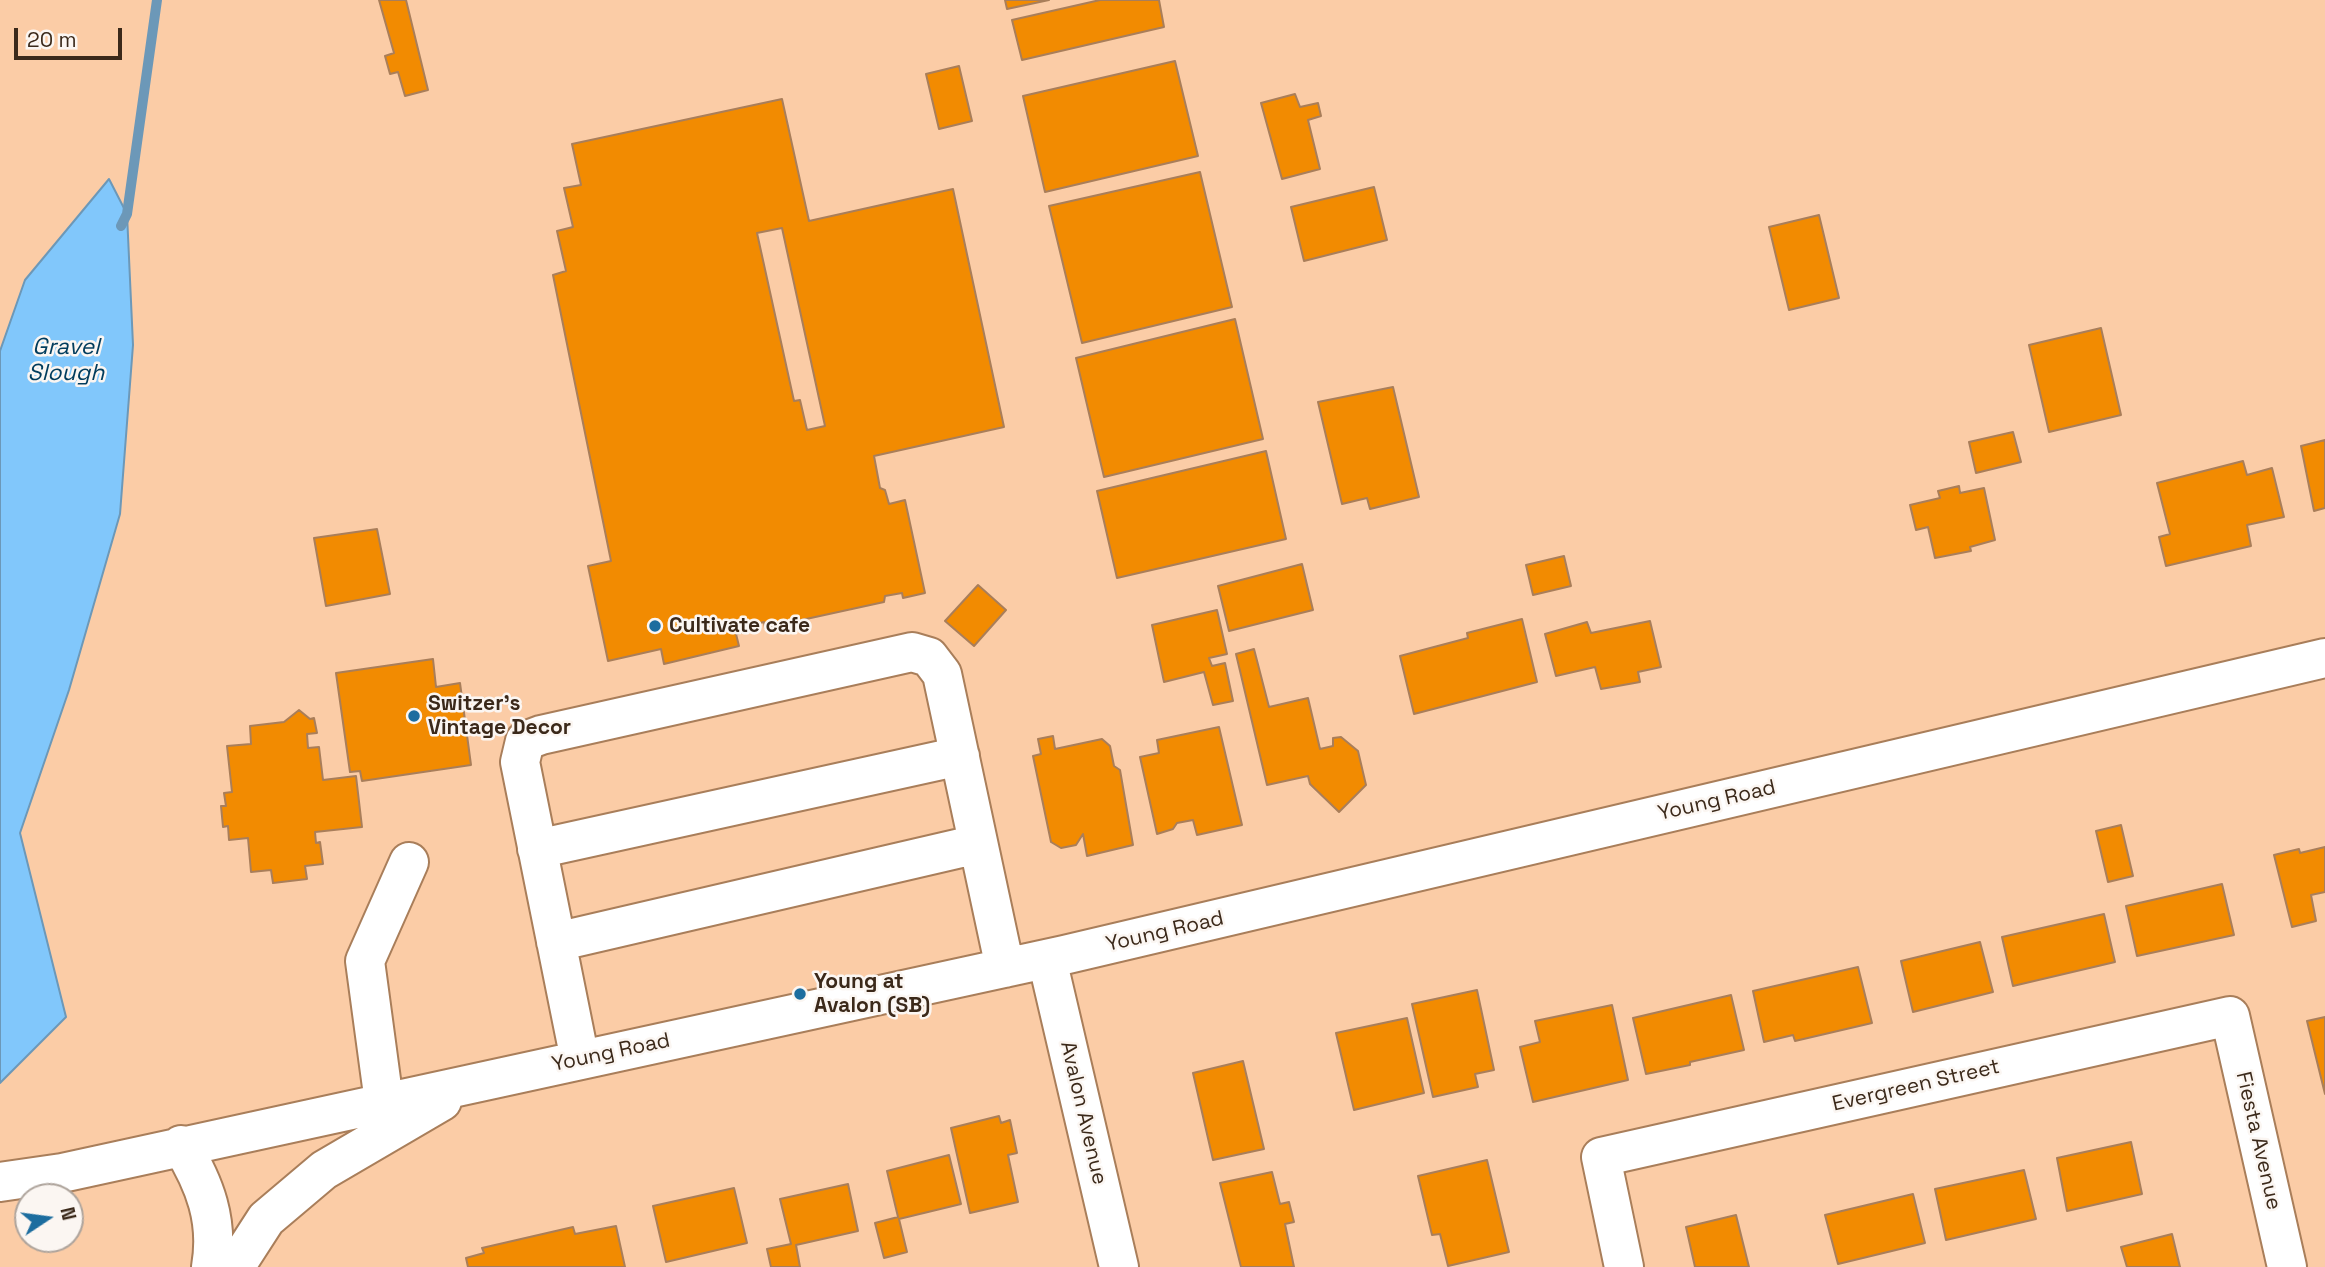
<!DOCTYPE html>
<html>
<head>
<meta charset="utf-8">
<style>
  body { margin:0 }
  #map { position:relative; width:2325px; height:1267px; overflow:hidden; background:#fbcca6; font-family:"Space Grotesk",sans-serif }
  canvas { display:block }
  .north { position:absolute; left:14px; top:1183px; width:70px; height:70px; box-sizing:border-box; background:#fbf6f2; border:2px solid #aea49c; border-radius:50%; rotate:77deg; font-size:19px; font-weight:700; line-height:28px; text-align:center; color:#3b291a }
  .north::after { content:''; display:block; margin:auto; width:24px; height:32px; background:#1c6d9f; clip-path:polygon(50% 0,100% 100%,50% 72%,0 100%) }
  .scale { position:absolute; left:14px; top:28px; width:108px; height:32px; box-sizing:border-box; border:4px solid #3b291a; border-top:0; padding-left:9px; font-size:21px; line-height:24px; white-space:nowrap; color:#3b291a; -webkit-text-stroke:5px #fbf6f2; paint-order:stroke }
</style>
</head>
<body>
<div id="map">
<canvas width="2325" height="1267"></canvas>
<div class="north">N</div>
<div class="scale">20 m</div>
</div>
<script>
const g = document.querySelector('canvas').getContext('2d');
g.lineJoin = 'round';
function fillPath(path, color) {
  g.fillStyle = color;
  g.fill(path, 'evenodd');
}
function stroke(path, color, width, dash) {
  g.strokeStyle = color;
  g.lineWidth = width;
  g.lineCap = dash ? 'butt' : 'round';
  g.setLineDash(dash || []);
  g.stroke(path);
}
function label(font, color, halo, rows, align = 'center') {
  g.font = font + ' "Space Grotesk",sans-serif';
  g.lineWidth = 5;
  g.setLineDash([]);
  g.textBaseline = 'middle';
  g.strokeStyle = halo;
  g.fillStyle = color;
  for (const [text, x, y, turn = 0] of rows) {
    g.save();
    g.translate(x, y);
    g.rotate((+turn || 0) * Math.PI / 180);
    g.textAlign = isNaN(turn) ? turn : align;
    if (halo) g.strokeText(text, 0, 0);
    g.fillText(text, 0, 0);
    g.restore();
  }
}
const water = new Path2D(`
  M109,179L127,214L133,345L120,514L69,690L20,833L66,1017L0,1083V351L25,280Z`);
fillPath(water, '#81c7fb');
stroke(water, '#6c98b8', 2);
stroke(new Path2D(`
  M121,226L127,214L157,0`), '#6c98b8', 10);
const building = new Path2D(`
  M379,0H406L428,90L405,96L398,72L390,74L385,56L394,53Z
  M1005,0H1049L1007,9Z
  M1100,0H1159L1164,27L1022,60L1012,20Z
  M1175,61L1198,156L1045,192L1023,96Z
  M959,66L972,121L939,129L926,74Z
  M1295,94L1300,107L1318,103L1321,116L1308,120L1320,169L1282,179L1261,103Z
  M782,99L809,221L953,189L1004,427L874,456L880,488L885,490L889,504L905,500L925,593L903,598L902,593L885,596L884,602L765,628L764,622L748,626L749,631L736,634L739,646L664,664L661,649L608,661L588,566L611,561L553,275L566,271L557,231L573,227L564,188L581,185L572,144ZM782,228L825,426L807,430L800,400L794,401L757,233Z
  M1200,172L1232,307L1082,343L1049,206Z
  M1374,187L1387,240L1304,261L1291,207Z
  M1819,215L1839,298L1789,310L1769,227Z
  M1235,319L1263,439L1104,477L1076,358Z
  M2101,328L2121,415L2049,432L2029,345Z
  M1393,387L1419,497L1370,509L1367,498L1342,504L1318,402Z
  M2013,432L2021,462L1976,473L1969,442Z
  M2325,440V508L2314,511L2301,446Z
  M1266,451L1286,539L1117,578L1097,491Z
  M2243,461L2247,475L2272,468L2284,517L2247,525L2251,546L2166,566L2159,537L2170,534L2157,483Z
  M1959,486L1960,493L1984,488L1995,540L1970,547L1971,551L1935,558L1928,527L1916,530L1910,505L1940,498L1938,491Z
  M377,529L390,594L326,606L314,538Z
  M1564,556L1571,586L1533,595L1526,565Z
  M1302,564L1313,610L1229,631L1218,586Z
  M978,585L1006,610L974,646L945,621Z
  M1217,610L1227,654L1209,658L1212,666L1225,663L1233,701L1213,705L1204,672L1164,682L1152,625Z
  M1522,619L1537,682L1414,714L1400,656L1468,638L1467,633Z
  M1650,621L1661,667L1638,672L1640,682L1601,689L1595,667L1556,676L1545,634L1587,622L1591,633Z
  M1254,649L1269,707L1308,698L1320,749L1333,746V738L1341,737L1358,751L1366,785L1339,812L1310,784L1308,776L1267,785L1236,654Z
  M433,659L436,687L460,683L471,765L362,781L360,771L350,772L336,673Z
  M299,710L310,719L314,718L317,733L307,734L308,748L319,747L323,780L356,776L362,827L315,832L316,843L320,842L323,864L305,866L307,879L273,883L271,870L251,872L248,838L229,840L228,826L223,827L221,806H226L224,793L232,792L227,746L251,744L250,726L284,722Z
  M1219,727L1242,825L1197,835L1193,820L1177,823L1173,829L1157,834L1140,757L1159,753L1157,740Z
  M1053,736L1055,749L1102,739L1110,746L1114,766L1120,770L1133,845L1087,856L1083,834L1076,845L1061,848L1051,842L1033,756L1041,754L1038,739Z
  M2121,825L2133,876L2108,882L2096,831Z
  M2325,847V892L2311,895L2316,921L2292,927L2274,855L2299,849L2300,853Z
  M2222,884L2234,935L2137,956L2126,906Z
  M2104,914L2115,962L2013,986L2002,937Z
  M1980,942L1993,992L1913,1012L1901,961Z
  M1858,967L1872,1023L1795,1041L1793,1035L1764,1042L1753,991Z
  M1477,990L1494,1070L1475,1074L1478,1087L1433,1097L1412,1004Z
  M1731,995L1744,1050L1690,1062V1065L1646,1074L1633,1018Z
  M1612,1005L1628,1080L1533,1102L1520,1047L1540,1042L1535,1021Z
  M2325,1017V1094L2307,1021Z
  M1407,1018L1424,1093L1354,1110L1336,1033Z
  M1243,1061L1264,1149L1213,1160L1193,1073Z
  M999,1116L1001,1123L1010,1120L1017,1153L1008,1155L1018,1202L970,1213L951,1128Z
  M2131,1142L2142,1194L2067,1211L2057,1158Z
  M949,1155L961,1204L899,1219L907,1252L884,1258L875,1223L898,1217L887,1171Z
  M1487,1160L1509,1252L1448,1266L1440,1234L1432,1235L1418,1176Z
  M2024,1170L2036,1219L1946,1240L1935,1189Z
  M1272,1172L1280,1204L1289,1202L1294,1222L1285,1224L1294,1267H1241L1220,1183Z
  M848,1184L858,1231L796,1245L800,1267H771L767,1249L791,1244L780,1199Z
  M734,1188L747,1243L666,1262L653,1206Z
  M1913,1194L1925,1243L1838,1264L1825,1215Z
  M1736,1215L1749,1267H1695L1686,1227Z
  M616,1226L625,1267H468L466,1258L484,1253L482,1248L573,1227L575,1234Z
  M2172,1234L2180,1267H2127L2121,1247Z`);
fillPath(building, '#f28b01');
stroke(building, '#a97e5a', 2);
const minor = new Path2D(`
  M537,849L960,756
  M556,942L978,844
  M1047,959L1119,1267
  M580,1060L520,762L525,741L541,735L912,652L929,657L942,674L1005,968
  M384,1102L365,961L409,862
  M181,1145C205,1184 219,1221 211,1267
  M0,1182L62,1173L1064,955L2325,658
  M235,1267L266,1219L324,1170L442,1101
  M1624,1267L1601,1157L2230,1016L2287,1267`);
stroke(minor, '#a97e5a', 42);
stroke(minor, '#fff', 38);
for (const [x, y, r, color] of [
  [655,626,7,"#1c6d9f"],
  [414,716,7,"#1c6d9f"],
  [800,994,7,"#1c6d9f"]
]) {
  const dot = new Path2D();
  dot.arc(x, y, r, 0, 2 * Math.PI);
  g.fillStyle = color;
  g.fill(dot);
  stroke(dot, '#fbf6f2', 2.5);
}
label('bold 21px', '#3b291a', '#fbf6f2', [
  ["Cultivate cafe",669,626],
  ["Switzer’s",428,704],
  ["Vintage Decor",428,728],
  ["Young at",814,982],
  ["Avalon (SB)",814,1006]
], 'left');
label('21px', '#3b291a', '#fbf6f2', [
  ["Young Road",1717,801,-13],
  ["Young Road",1165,932,-13],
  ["Young Road",611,1053,-12],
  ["Evergreen Street",1916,1086,-13],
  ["Avalon Avenue",1083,1113,77],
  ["Fiesta Avenue",2258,1141,77]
]);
label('italic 23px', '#003c5d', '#fbf6f2', [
  ["Gravel",66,348],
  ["Slough",66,374]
]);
</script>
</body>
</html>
